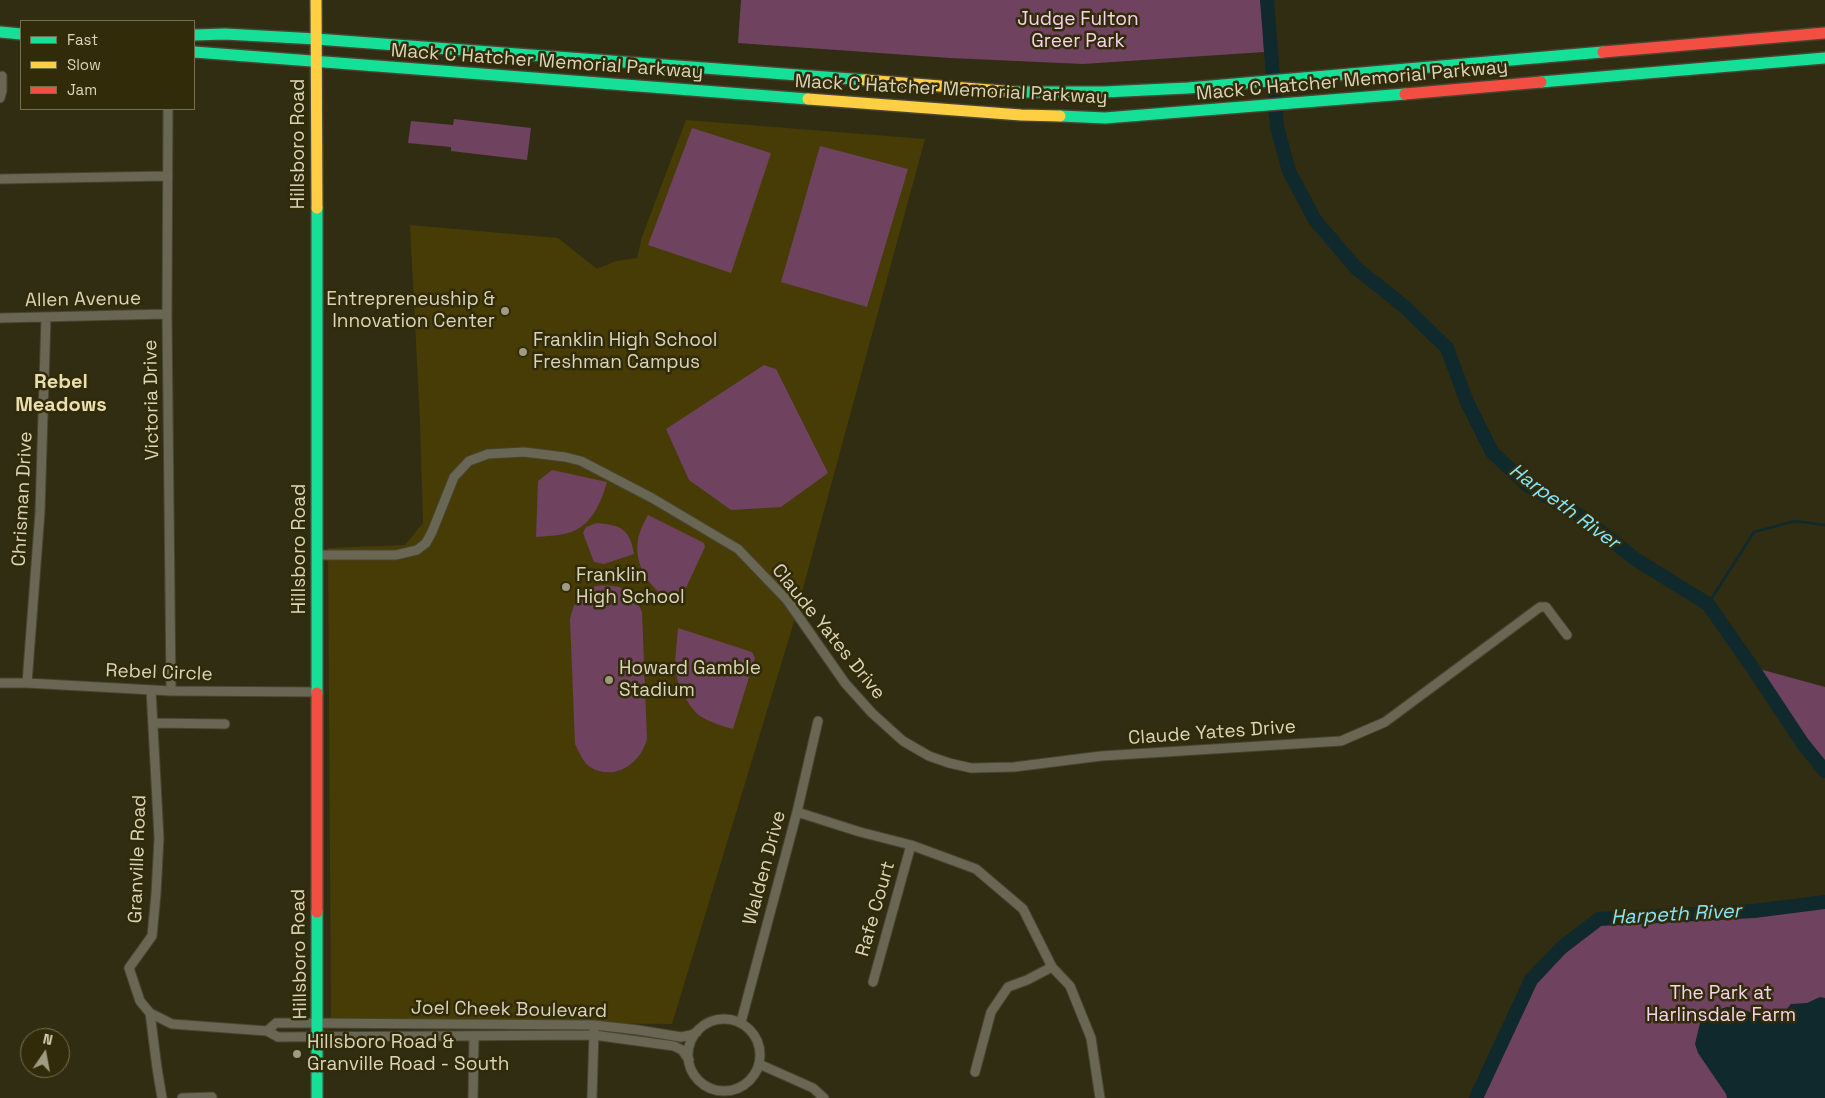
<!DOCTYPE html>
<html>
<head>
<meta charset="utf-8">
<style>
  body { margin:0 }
  #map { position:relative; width:1825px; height:1098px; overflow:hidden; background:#312d13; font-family:"Space Grotesk",sans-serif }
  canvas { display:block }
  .legend { position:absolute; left:20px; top:20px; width:175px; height:90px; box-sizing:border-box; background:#322b09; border:1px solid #756f51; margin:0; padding:6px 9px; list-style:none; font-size:15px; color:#dad4bd }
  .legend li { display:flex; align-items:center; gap:10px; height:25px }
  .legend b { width:25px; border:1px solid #756f51 }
  .north { position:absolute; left:20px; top:1028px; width:50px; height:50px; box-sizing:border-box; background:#322b09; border:1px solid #756f51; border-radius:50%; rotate:12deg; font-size:14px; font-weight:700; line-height:20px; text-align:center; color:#dad4bd }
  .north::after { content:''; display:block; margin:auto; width:18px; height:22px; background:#9f9a82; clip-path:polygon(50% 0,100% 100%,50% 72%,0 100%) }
</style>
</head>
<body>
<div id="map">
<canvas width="1825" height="1098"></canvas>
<ul class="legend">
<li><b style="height:6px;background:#16e098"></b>Fast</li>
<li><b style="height:6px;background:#ffcf43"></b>Slow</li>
<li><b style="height:6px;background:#f24e42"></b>Jam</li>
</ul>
<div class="north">N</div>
</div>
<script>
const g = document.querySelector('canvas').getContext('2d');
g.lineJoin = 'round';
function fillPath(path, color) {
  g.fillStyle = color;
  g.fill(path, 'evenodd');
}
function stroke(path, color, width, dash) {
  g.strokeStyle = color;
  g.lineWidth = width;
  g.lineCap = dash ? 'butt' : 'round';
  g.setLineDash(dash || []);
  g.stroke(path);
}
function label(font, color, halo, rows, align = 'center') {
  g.font = font + ' "Space Grotesk",sans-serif';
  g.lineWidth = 5;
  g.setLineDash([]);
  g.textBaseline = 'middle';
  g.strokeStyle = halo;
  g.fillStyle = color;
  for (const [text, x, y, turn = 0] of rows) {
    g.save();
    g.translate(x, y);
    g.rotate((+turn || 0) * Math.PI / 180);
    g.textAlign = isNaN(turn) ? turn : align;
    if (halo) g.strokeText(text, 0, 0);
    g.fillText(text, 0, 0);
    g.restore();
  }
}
fillPath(new Path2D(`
  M686,120L925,139L793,625L672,1024L331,1021L328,548L405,545L423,523L420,421L410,225L558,238L597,269L616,261L637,258L642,237Z`), '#473c05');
fillPath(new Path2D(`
  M741,0H1262L1264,52L1083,64L950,58L738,43Z
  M454,119L531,128L527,160L451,151V147L408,143L411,121L453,125Z
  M692,128L771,153L731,273L648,245Z
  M820,146L908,169L867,307L781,282Z
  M764,365L776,369L828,473L781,507L731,510L689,480L666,429Z
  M552,470L607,482C601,503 591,527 568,533C558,536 546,536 536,537L538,481Z
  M648,515L704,543L705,547L678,605C654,593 633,569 638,540C639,532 644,523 648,515Z
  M597,523C621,525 630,529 634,554L604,564L594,562L583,533L586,527Z
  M596,586C621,584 632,589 642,612L647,739C641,763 615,782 590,767C583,762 579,752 575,744L570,619C573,603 581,591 596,586Z
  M678,628L752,652L755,658L733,729C721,726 710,722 700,716C688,707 676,682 675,668C675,655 677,641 678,628Z
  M1752,667L1825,687V771L1803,744Z
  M1825,902V1098H1476L1531,980L1561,948L1599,919L1754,911Z`), '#6f4260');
fillPath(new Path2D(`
  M1820,997L1825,998V1098H1727L1726,1094L1698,1053L1695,1044L1700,1023L1707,1016L1717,1010L1727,1007L1739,1008L1769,1019L1779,1018L1791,1004L1807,1003Z`), '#0f292d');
stroke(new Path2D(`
  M1708,604L1754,532L1795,521L1825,525`), '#0f292d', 2.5);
stroke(new Path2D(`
  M1267,0L1277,127L1289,171L1315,220L1356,268L1405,307L1447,348L1467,402L1492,452L1527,485L1584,518L1635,559L1708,604L1752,667L1803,744L1825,771
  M1476,1098L1531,980L1561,948L1599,919L1754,911L1825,902`), '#0f292d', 14);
const street = new Path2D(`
  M0,98L2,91V76
  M168,109L167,314L171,691
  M0,179L168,176
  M0,318L167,314
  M318,555H396L417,550L426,543L432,532L454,477L469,461L488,454L524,452L565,457L581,461L652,498L738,549L787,600L845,683L872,713L903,741L929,756L949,763L971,768L1014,767L1101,756L1341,741L1385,722L1540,607H1546L1567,635
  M0,683H27L171,691L316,692
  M27,683L40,512L46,317
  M151,690L159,838L156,894L152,936L129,968L140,1001L150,1013L172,1024L267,1031L278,1037L594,1035L674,1046L682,1050L689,1060
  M153,723L225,724
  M797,812L860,832L911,845L976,869L1023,909L1052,967L1070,986L1091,1038L1100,1098
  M873,982L911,845
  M150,1013L157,1068L162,1098
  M688 1055a36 36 0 1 1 72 0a36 36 0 1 1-72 0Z
  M741,1022L797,812L818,721
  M267,1031L276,1023H305L594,1025L638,1030L681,1037L691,1035L697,1032
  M759,1064L813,1088L824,1098
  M975,1072L991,1012L1008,987L1027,980L1052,967
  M182,1098L212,1097
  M473,1098L474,1036
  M592,1098L594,1031`);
const fast = new Path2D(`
  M0,32L21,34
  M194,35L225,34L316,39L865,80
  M194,52L808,99
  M1541,82L1825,58
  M1015,92H1104L1188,88L1603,52
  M1060,116L1105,118L1405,94
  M317,208V693
  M317,912V1098`);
const slow = new Path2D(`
  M316,0L317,208
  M865,80L1015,92
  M808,99L1021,115L1060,116`);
const jam = new Path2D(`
  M1603,52L1825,33
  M1405,94L1541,82
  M317,912V693`);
stroke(street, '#484432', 11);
stroke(fast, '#484432', 14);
stroke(slow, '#484432', 14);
stroke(jam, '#484432', 14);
stroke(street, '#696654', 9);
stroke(fast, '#16e098', 11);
stroke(slow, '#ffcf43', 11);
stroke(jam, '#f24e42', 11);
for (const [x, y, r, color] of [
  [505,311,5,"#9f9a82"],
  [523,352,5,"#9f9a82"],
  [566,587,5,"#9f9a82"],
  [609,680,5,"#9f9a82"],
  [297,1054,5,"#9f9a82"]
]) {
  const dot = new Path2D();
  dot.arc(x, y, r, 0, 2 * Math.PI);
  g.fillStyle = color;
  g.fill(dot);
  stroke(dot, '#322b09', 2);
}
label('19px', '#f5d4eb', '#322b09', [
  ["Judge Fulton",1078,20],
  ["Greer Park",1078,42],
  ["The Park at",1721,994],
  ["Harlinsdale Farm",1721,1016]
]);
label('19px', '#dad4bd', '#322b09', [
  ["Mack C Hatcher Memorial Parkway",547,62,4],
  ["Mack C Hatcher Memorial Parkway",1352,81,-5],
  ["Mack C Hatcher Memorial Parkway",951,90,3],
  ["Hillsboro Road",299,144,-90],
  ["Allen Avenue",83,300,-1],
  ["Victoria Drive",152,400,-91],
  ["Chrisman Drive",23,499,-87],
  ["Hillsboro Road",300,549,-90],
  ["Claude Yates Drive",828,632,51],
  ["Rebel Circle",159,673,2],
  ["Claude Yates Drive",1212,733,-4],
  ["Granville Road",138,859,-88],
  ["Walden Drive",765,868,-75],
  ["Rafe Court",876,909,-74],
  ["Hillsboro Road",300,954,-91],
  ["Joel Cheek Boulevard",509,1010,1]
]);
label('19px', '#dad4bd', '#322b09', [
  ["Entrepreneuship &",495,300,"right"],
  ["Innovation Center",495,322,"right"],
  ["Franklin High School",533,341],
  ["Freshman Campus",533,363],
  ["Franklin",576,576],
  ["High School",576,598],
  ["Howard Gamble",619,669],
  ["Stadium",619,691],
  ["Hillsboro Road &",307,1043],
  ["Granville Road - South",307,1065]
], 'left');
label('bold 20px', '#e9dfaf', '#322b09', [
  ["Rebel",61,383],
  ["Meadows",61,406]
]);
label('italic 20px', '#84e4fd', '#322b09', [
  ["Harpeth River",1564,507,36],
  ["Harpeth River",1676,915,-3]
]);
</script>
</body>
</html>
